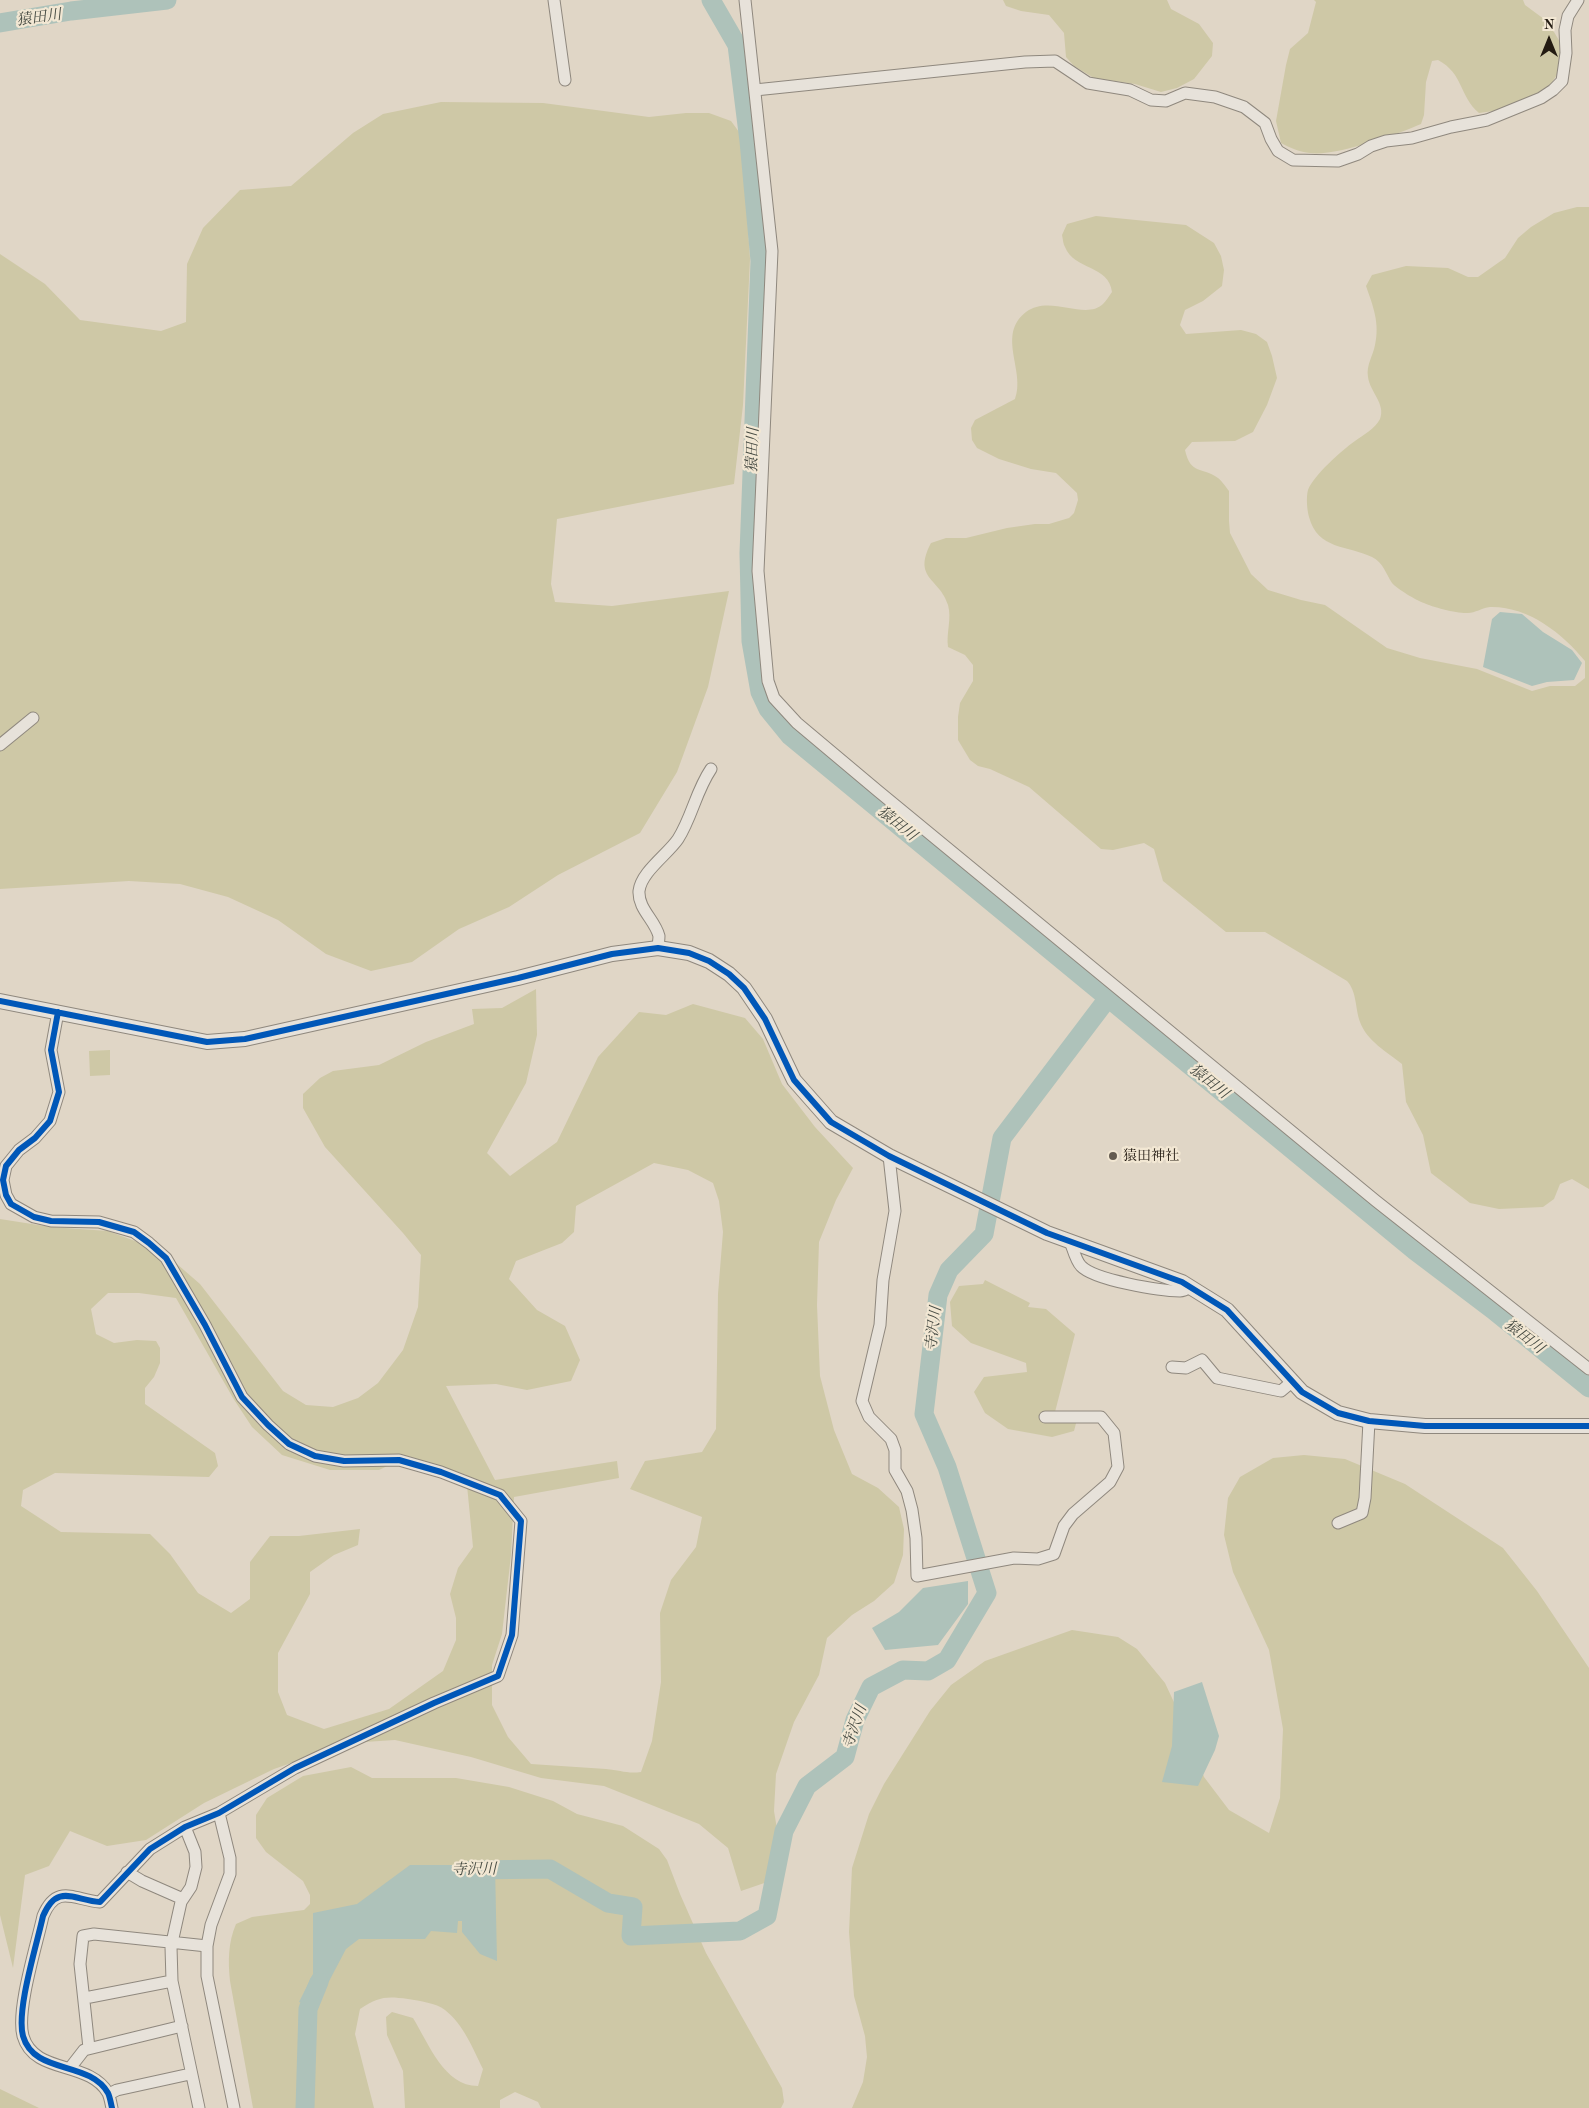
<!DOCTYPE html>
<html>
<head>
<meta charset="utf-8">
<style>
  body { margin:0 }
  #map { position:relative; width:1589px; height:2108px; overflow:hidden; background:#e0d6c6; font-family:"Old Standard TT",serif }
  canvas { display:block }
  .north { position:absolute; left:1524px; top:15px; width:50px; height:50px; -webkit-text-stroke:4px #f2e7d3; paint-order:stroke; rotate:0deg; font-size:14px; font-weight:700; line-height:20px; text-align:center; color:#231b12 }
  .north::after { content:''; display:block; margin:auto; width:18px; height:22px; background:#231b12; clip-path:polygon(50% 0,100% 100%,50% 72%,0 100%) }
</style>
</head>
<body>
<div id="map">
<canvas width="1589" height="2108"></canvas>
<div class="north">N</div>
</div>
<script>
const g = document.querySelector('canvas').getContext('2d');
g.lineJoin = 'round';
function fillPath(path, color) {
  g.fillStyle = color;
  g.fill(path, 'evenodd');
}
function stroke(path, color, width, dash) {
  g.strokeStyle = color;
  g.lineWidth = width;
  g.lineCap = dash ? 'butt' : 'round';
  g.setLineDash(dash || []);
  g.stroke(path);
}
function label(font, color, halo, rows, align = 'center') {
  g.font = font + ' "Old Standard TT","Noto Serif JP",serif';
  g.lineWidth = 4.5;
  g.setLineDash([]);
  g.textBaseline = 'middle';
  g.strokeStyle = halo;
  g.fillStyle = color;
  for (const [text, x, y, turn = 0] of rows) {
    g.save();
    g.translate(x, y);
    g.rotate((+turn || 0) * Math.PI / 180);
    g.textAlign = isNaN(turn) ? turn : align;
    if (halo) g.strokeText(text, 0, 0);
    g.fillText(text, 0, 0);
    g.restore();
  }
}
fillPath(new Path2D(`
  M1003,0H1167L1171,9L1199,24L1213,43L1212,56L1194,79L1177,88L1161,92L1135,84L1094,78L1074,66L1066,57L1064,33L1049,15L1021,11L1006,6Z
  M1314,0H1523L1525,5L1548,22L1563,47L1560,70L1548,89L1500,110L1479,113C1459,96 1464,74 1438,60L1432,61L1426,82L1424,115L1421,124C1398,134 1334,157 1310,153C1300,152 1290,148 1281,143L1276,121L1286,65L1290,49L1308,33L1316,2Z
  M441,102L543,103L649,117L686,113H709L731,121L742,136L750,259L743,405L734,484L557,519L551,584L555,602L612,606L729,591L708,687L677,772L640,833L558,875L509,907L459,929L412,962L371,971L326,954L278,920L228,897L180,884L129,881L0,889V254L45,284L80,320L161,331L186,322L187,264L203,228L240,190L291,186L353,133L383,114Z
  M1577,207H1589V1189L1572,1179L1560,1184L1554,1199L1543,1207L1499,1209L1470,1203L1431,1173L1423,1135L1406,1102L1402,1064C1387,1052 1367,1041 1360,1022C1355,1008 1357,992 1347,981L1265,932H1226L1163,881L1154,849L1144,843L1113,850L1101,849L1029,787L990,769L978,766L970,760L958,740V717L960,703L973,681V665L965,655L948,647C946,633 952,619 948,605C940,578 912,579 931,543L946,538H966L1007,528L1035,524H1049L1069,518L1074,513L1078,500L1077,493L1056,473L1031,469L999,459L977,448L972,440L971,428L975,420L1015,399C1026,371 996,335 1026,312C1050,294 1085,321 1103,304C1106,301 1109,296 1112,292C1109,265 1074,270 1065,247C1063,244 1063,239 1062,235L1067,224L1096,216L1186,225L1214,243L1221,256L1224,270L1222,286L1203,301L1185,310L1180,325L1186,334L1241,330L1256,334L1267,342L1272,356L1277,378L1267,405L1253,432L1235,441L1192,442L1185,450C1191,476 1202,466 1218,478C1222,481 1226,487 1229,491V521L1230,533L1251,574L1268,590L1301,600L1325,605L1387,648L1420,658L1477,669L1532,691L1550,686H1575L1585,678V661C1562,633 1528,606 1490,607C1482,608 1475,613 1468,613C1459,614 1432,607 1424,603C1417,601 1396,588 1392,583C1386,574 1383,562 1372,557C1347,545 1318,550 1309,517C1307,510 1306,497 1308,490C1314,475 1341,451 1355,441C1363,435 1375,429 1380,419C1386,404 1370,392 1368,377C1366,365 1373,356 1375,345C1380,323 1373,306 1366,286L1372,275L1406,266L1448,268L1468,277H1478L1505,258L1518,238L1531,227L1554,213Z
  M536,989L537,1035L526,1083L487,1153L510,1176L557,1142L598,1057L639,1012L666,1015L693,1004L745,1018L763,1039L782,1084L815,1127L853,1168L836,1200L819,1242L817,1305L820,1376L834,1430L852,1474L878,1488L899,1507L904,1529L903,1555L894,1583L874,1601L852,1615L827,1638L819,1675L794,1722L776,1774L774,1811L781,1853L776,1879L741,1891L728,1848L699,1824L604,1786L541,1778L471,1757L395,1740L349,1743L274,1769L204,1803L146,1840L107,1846L70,1831L49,1866L25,1875L13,1968L0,1915V1219L51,1227L108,1231L162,1251L200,1284L283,1391L306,1405L333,1407L358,1398L378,1383L403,1350L418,1307L421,1255L403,1233L325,1147L303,1108V1094L320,1078L333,1071L379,1065L426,1042L474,1024L472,1009L502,1008ZM654,1163L688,1170L713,1183L719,1201L723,1232L718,1294L716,1429L702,1452L645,1461L630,1489L702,1517L696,1547L671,1580L660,1613L661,1682L652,1741L641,1772C627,1774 620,1770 606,1769C581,1767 556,1766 531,1764L508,1737L492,1705V1665L502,1634L511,1555L514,1497L619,1478L617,1461L495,1480L446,1386L496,1384L527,1390L571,1381L580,1360L565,1326L537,1310L509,1279L516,1261L562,1243L574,1232L576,1206ZM108,1293H139L176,1298L233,1398L252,1427L282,1455L330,1470H379L408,1456L466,1475L473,1547L458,1568L450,1594L456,1618V1640L443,1671L389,1709L324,1729L287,1715L278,1692V1653L310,1594V1572L334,1555L358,1545L360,1529L299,1536H270L250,1562V1599L231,1613L198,1593L170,1554L150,1534L61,1532L21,1506L23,1490L55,1473L209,1477L218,1466L215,1453L145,1404V1388L154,1377L160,1363V1348L156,1341L137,1340L114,1343L96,1334L91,1309Z
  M110,1050V1075L90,1076L89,1051Z
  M985,1280L1030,1303L1028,1307L1046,1309L1075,1334L1055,1412H1079L1074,1431L1052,1437L1008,1429L985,1413L974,1392L984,1377L1027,1372L1026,1363L971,1343L952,1326L950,1302L959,1286L983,1284Z
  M1304,1455L1345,1459L1405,1484L1503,1548L1537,1591L1589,1668V2108H852L863,2082L867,2057L865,2036L854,1996L849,1932L852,1868L869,1814L884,1784L930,1711L951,1685L985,1661L1072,1630L1118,1637L1137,1649L1165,1683L1186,1728L1204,1777L1229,1810L1269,1833L1280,1798L1283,1729L1269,1650L1233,1572L1224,1535L1228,1498L1240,1477L1273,1458Z
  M351,1767L372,1778H456L509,1787L553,1801L577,1814L623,1826L659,1849L667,1860L680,1894L706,1953L782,2088L784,2102L781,2108H541L538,2102L515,2092L500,2100V2108H405L403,2071L387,2035L386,2017L392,2012L413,2018C429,2044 444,2086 478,2086L483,2069C473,2049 464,2025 445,2010C436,2003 420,2001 408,1999C385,1996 379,1997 360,2009L355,2034L374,2108H253L230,1981C228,1961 228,1943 236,1924L252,1917L304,1910L310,1904V1895L303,1881L266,1852L256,1838V1815L267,1798L303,1776Z
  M0,2089L39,2108H0Z`), '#cec8a6');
fillPath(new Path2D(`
  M1500,612L1522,614L1543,632L1572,650L1582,663L1574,680L1547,682L1532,686L1483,667L1492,619Z
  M968,1581V1604L938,1645L885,1650L872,1628L899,1612L923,1588Z
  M1202,1682L1219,1736L1215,1750L1198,1786L1162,1782L1172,1746L1174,1692Z
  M410,1865H495L497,1961L480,1954L462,1932V1921H458L457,1933L431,1931L425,1939H359L346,1949L315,2008L299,2002L313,1974V1913L357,1904Z`), '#aec2ba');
stroke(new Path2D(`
  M711,0L737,45L749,141L760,261L749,553L751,641L760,692L768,709L790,736L1415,1251L1493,1310L1589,1388
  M0,23L71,11L167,0
  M470,1870L550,1869L608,1903L633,1907L631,1936L740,1931L767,1916L784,1831L807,1786L845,1757L855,1720L871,1687L903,1670L928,1671L947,1660L987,1593L947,1467L924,1414L938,1295L949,1270L984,1234L1002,1138L1108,998
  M305,2108L308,2009L319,1982`), '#aec2ba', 19);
const minor = new Path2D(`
  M554,0L565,80
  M745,0L772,251L758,571L768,681L774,698L797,723L878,791L1376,1201L1589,1369
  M755,90L1025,62L1055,61L1088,83L1130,90L1151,100L1166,101L1185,93L1215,97L1244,107L1265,123L1271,139L1278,151L1293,160L1338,161L1358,154L1371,146L1386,141L1412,138L1451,127L1487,120L1541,98L1553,90L1562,81L1566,53L1565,30L1568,16L1578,0
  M0,745L33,718
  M658,948C658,945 659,940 659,936C655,920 638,909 639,891C641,872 668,854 678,839C692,817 696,791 711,769
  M58,1012L51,1050L59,1092L50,1121L35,1138L19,1150L6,1166L3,1180L6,1195L11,1204L34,1217L51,1221L99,1222L134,1232L149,1243L166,1258L205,1325L242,1397L268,1425L289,1444L315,1456L344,1461L399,1460L441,1472L500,1495L521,1521L512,1635L498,1676L434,1703L295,1768L219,1813L185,1827L150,1849L100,1902C74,1900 57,1883 43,1916C37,1944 16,2010 23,2036C34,2075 89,2060 108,2093C110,2097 111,2104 112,2108
  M889,1156L895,1211L883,1280L880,1325L862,1401L869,1417L891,1439L895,1450V1470L907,1491L912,1510L916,1538L917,1576L1014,1558L1038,1559L1054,1554L1064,1526L1073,1514L1110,1482L1118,1467L1114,1433L1101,1417H1045
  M1070,1241C1073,1249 1076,1261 1081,1266C1094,1280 1160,1291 1180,1291C1184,1291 1187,1289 1190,1287
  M1172,1367L1186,1368L1202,1360L1217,1378L1281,1391L1293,1381
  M1338,1523L1362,1513L1365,1498L1369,1421
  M219,1813L230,1858V1874L211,1925L207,1946V1976L234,2108
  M185,1827L195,1852L196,1867L191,1887L181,1902L171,1947L172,1981L199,2108
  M127,1872L142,1881L183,1899
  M85,1998L172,1981
  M89,2048L80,1964L83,1936L94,1934L207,1946
  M70,2068L84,2050L182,2026
  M109,2094L117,2090L190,2074`);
const tertiary = new Path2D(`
  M0,1001L207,1042L245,1039L518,978L612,954L658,948L689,953L709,961L729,974L744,988L765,1019L794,1080L831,1122L889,1156L1047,1233L1182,1282L1227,1310L1302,1392L1338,1413L1369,1421L1425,1426H1589`);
stroke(minor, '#8f887e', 13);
stroke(tertiary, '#8f887e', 16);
stroke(minor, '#e7e2da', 11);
stroke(tertiary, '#e7e2da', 14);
stroke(new Path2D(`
  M0,1001L207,1042L245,1039L518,978L612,954L658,948L689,953L709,961L729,974L744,988L765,1019L794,1080L831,1122L889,1156L1047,1233L1182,1282L1227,1310L1302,1392L1338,1413L1369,1421L1425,1426H1589
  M58,1012L51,1050L59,1092L50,1121L35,1138L19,1150L6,1166L3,1180L6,1195L11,1204L34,1217L51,1221L99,1222L134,1232L149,1243L166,1258L205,1325L242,1397L268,1425L289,1444L315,1456L344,1461L399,1460L441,1472L500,1495L521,1521L512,1635L498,1676L434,1703L295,1768L219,1813L185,1827L150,1849L100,1902C74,1900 57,1883 43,1916C37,1944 16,2010 23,2036C34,2075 89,2060 108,2093C110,2097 111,2104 112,2108`), '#0057b8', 6);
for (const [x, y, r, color] of [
  [1113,1156,5,"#655c51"]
]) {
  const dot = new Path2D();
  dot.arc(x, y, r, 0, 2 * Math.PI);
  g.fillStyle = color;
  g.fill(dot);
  stroke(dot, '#f2e7d3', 2);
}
label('14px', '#231b12', '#f2e7d3', [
  ["猿田神社",1123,1156]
], 'left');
label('italic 15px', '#464b43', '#f2e7d3', [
  ["猿田川",39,18,-8],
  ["猿田川",753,450,-88],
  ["猿田川",897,824,39],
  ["猿田川",1209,1082,39],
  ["寺沢川",934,1329,-83],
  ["猿田川",1524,1337,38],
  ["寺沢川",855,1727,-71],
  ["寺沢川",474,1870,-1]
]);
</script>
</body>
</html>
